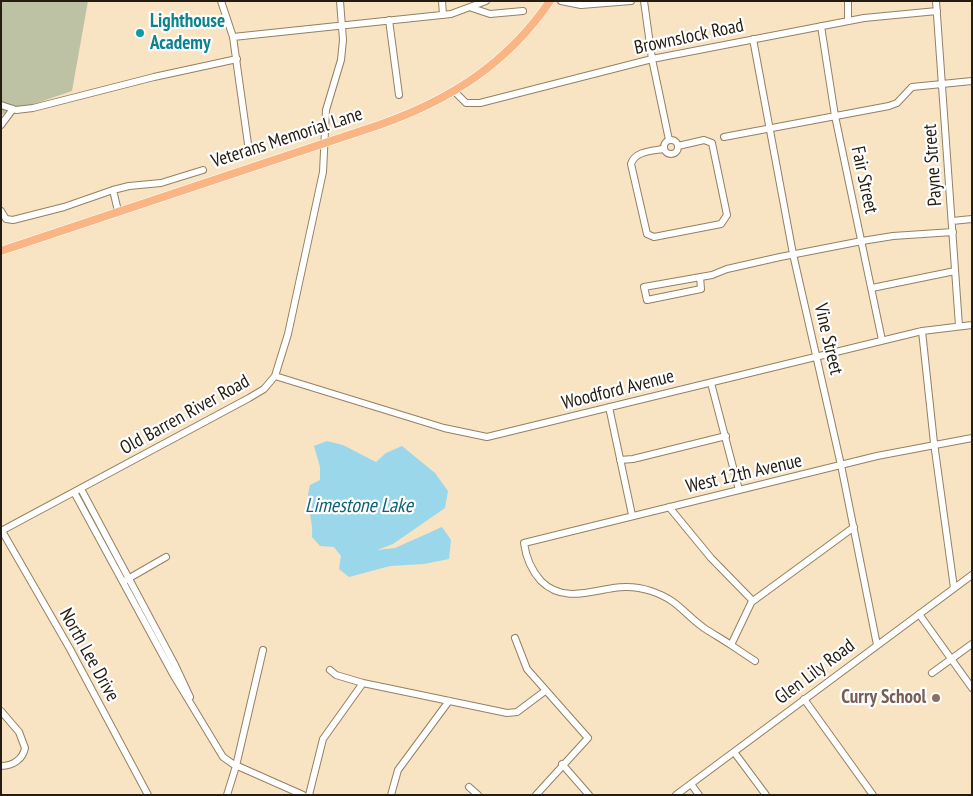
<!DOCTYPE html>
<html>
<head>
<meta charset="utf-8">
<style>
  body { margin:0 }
  #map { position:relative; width:973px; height:796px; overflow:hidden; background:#f8e3c2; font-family:"PT Sans Narrow",sans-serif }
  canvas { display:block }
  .frame { position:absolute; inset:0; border:2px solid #251d11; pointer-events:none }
</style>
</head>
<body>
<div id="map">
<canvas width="973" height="796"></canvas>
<div class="frame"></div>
</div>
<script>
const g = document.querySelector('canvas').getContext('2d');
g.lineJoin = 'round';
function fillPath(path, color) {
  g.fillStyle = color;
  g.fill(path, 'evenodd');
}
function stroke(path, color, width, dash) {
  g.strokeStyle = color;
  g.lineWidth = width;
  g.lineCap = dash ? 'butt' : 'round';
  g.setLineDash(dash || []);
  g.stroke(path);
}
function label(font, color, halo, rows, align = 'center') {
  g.font = font + ' "PT Sans Narrow",sans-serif';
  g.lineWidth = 4.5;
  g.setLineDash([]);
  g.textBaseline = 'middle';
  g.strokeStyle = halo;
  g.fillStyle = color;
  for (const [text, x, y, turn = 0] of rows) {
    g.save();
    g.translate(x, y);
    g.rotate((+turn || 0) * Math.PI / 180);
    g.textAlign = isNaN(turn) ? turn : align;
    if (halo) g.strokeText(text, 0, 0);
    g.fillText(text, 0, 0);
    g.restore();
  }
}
fillPath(new Path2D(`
  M1,1H88L72,91L1,115Z`), '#bdc2a4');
fillPath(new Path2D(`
  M327,441L343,445L376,462L386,453L402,446L435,473L448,491L445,508L393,544L377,550L395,548L442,527L451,540L449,559L424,564L390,566L349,577L339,569L341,556L334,547L320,546L312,537C314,518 304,506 310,485L320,480V467L314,446Z`), '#9ad7ea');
const minor = new Path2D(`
  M221,1L233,37L248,144
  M442,1L443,15
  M561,1L581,5L631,1
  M644,1L652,59L669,140
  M936,1L959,326
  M472,8L490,14L523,11
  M389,20L399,95
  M848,21V1
  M821,26L835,116L882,340
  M233,37L451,14L486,1
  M753,39L793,254L841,465L877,645
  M455,92L466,103H480L652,59L864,18L937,11
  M1,105L16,110L33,108L154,77L237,59
  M1,125L13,109
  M724,137L889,106L897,103L912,87L972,81
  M664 147a7 7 0 1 1 14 0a7 7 0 1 1-14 0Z
  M663,149C652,151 635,151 631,164L647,234L654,237L721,224L727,215L712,143L704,140L678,146
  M113,190L129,186L161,183L203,170
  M1,211L6,219L13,220L64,207L113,190L118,211
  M952,221L972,219
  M700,277L701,289L647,300L644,287L712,275L727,269L780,257L862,241L893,236L953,232
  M872,288L955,271
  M922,331L934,443L954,588
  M275,376L444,428L487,437L922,331L972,325
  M711,383L739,490
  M609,407L632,515
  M620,460L633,459L726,436
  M81,489L175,665L190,697
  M74,492L174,676L223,757L233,764L303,795
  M669,507L711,558L753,601L854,527
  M1,531L249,398L264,389L275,376L288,334L323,172L326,110L341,60L343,40L340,1
  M2,531L70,649L148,795
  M126,580L166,557
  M752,601L731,645C722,639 713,634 704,628C683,613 678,600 651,591C639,587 626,586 613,588C588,592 562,602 541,581C531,570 526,558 524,543L877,456L972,438
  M919,614L972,688
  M515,638L527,669L588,738L536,795
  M731,645L755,661
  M330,670L336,675L363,683L507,713L517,712L545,691
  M932,673L972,644
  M804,699L873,795
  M1,711L19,732L25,748C23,759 13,766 1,766
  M734,752L766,795
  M562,764L589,795
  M691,784L699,795
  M469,787L478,795
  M227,795L236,766L263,650
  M309,795L323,739L363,683
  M391,795L398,770L449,701
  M676,795L972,575`);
const major = new Path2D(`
  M1,251L379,125C450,100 507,64 550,1`);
stroke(minor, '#948163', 8);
stroke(major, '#fff', 9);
stroke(minor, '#fff', 6);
stroke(major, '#fab585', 8);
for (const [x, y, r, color] of [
  [140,33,5,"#0f9aa8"],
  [936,698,5,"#8d6e63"]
]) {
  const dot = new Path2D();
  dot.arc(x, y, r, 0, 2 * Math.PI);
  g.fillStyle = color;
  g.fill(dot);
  stroke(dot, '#fff', 2);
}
label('bold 19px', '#0d838f', '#fff', [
  ["Lighthouse",150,22],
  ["Academy",150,44]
], 'left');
label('19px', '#251d11', '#fff', [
  ["Brownslock Road",689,37,-12],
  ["Veterans Memorial Lane",287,138,-18],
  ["Payne Street",933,165,-94],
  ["Fair Street",864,180,78],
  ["Vine Street",828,339,77],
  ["Woodford Avenue",618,390,-14],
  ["Old Barren River Road",185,415,-29],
  ["West 12th Avenue",744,474,-13],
  ["North Lee Drive",89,655,61],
  ["Glen Lily Road",815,672,-37]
]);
label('bold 19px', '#785e54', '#fff', [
  ["Curry School",926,698]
], 'right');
label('italic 20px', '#106175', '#fff', [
  ["Limestone Lake",359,506]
]);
</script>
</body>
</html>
